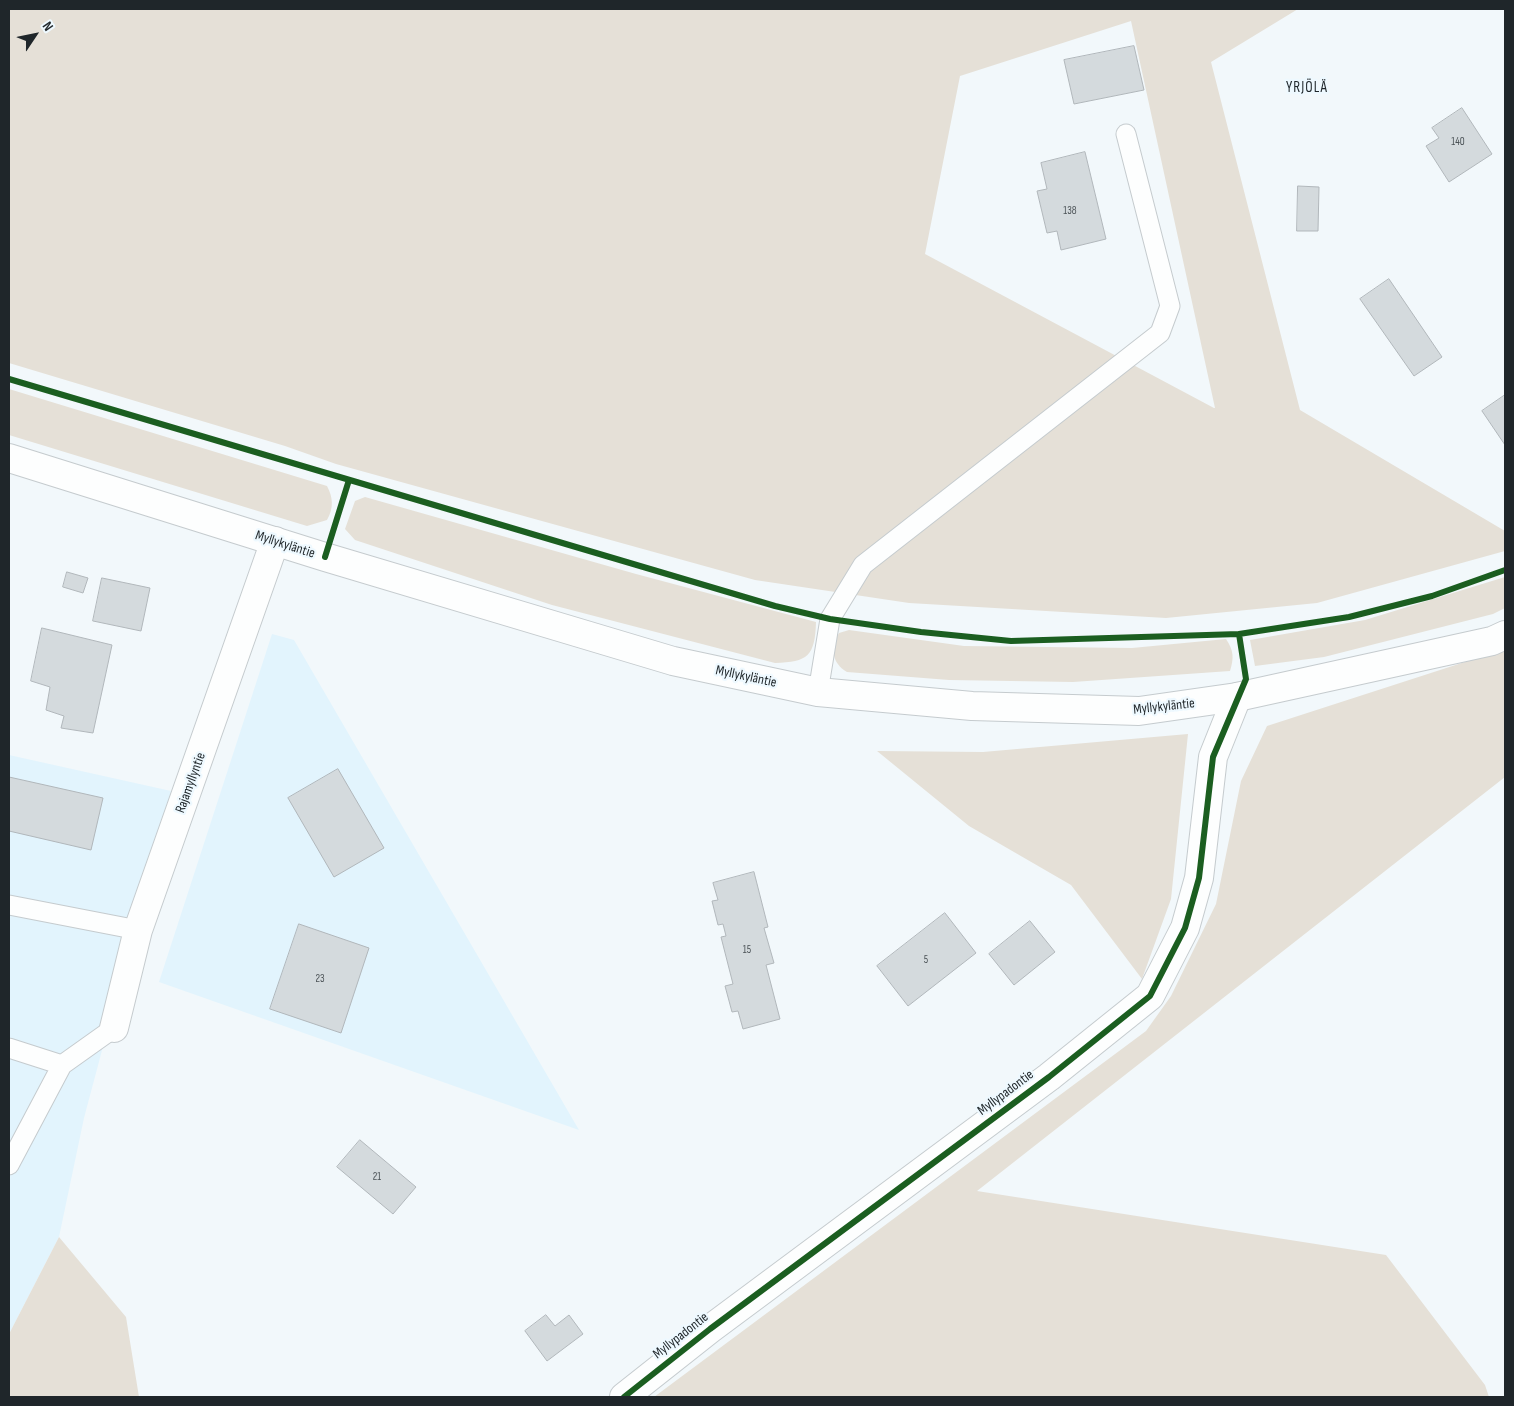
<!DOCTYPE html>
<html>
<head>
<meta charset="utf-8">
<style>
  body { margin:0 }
  #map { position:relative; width:1514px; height:1406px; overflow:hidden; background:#f2f8fb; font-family:"Sofia Sans Condensed",sans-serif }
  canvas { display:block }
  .frame { position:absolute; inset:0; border:10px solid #1f262a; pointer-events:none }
  .north { position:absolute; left:10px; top:10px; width:50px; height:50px; -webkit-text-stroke:4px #eef9ff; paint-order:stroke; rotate:56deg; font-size:14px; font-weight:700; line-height:20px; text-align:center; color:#1f262a }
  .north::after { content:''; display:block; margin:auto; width:18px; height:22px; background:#1f262a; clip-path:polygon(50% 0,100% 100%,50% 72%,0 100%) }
</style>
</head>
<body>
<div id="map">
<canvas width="1514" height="1406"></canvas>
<div class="frame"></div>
<div class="north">N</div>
</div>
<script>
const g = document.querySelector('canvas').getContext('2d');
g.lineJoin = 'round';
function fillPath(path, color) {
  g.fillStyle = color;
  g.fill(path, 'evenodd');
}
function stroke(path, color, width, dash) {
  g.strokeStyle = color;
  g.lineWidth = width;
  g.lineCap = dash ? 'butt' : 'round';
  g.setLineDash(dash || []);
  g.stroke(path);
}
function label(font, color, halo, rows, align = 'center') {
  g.font = font + ' "Sofia Sans Condensed",sans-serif';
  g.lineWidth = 4.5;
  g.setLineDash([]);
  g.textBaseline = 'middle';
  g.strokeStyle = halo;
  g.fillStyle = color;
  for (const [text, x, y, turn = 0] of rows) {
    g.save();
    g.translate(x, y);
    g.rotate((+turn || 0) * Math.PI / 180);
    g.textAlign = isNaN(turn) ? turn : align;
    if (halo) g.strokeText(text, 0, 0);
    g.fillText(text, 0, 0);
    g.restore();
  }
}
fillPath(new Path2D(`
  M272,634L294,640L579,1130L159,982Z
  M9,755L171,791L84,1118L59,1237L9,1334Z`), '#e2f4fd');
fillPath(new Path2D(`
  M9,9H1298L1211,62L1300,410L1505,531V551L1317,603L1166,618L909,603L755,580L336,464L285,446L9,363ZM1131,21L1215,408H1214L925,254L960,76Z
  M9,389L327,486C333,497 334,508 327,520L307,526L9,435Z
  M365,497L636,574L816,622C815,656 808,662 775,663L552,605L355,540L345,529L355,501Z
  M1505,577V608L1493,614L1324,657L1255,666L1250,640L1365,620Z
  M849,630L964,646L1132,648L1226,639C1234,651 1234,658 1230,671L1073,682L949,680L847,672C832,663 830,649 839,633Z
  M1505,649V777L977,1191L1386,1255L1485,1385L1489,1397H654L1146,1031L1171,996L1216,904L1241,781L1267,726Z
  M1188,734L1171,899L1142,979L1071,885L969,826L877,751L983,752Z
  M59,1237L126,1317L139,1397H9V1334Z`), '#e5e0d7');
const building = new Path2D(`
  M1134,46L1144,90L1074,104L1064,60Z
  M1462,108L1492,154L1449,182L1426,146L1439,138L1432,128Z
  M1085,152L1106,239L1061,250L1057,231L1047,233L1037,191L1047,189L1041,163Z
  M1298,186L1319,187L1318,231H1297Z
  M1389,279L1442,357L1414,376L1360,299Z
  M1505,395V445L1482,411Z
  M67,572L88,578L83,593L63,587Z
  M102,578L150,588L141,631L93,621Z
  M42,628L112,645L93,733L61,728L64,716L46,710L50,687L31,681Z
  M338,769L384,848L334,877L288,798Z
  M9,777L103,798L91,850L9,831Z
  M754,872L768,927L764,928L774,963L766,965L780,1019L743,1029L738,1011L732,1012L725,986L733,984L721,937L726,936L723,924L718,925L712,901L718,900L713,883Z
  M945,913L976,953L908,1006L877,966Z
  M1030,921L1055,952L1014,985L989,954Z
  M299,924L369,948L341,1033L270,1009Z
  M360,1140L416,1187L393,1214L337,1167Z
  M546,1315L555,1326L569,1315L583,1334L547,1361L525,1331Z`);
fillPath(building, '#d4dadd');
stroke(building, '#b1b7bb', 1);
const lane = new Path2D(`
  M818,692L830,619L863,565L1160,333L1170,306L1126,134
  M9,905L138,930
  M9,1048L62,1065
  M9,1165L62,1065L114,1028`);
const street = new Path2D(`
  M114,1028L138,930L275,541
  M624,1397L710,1329L1049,1077L1150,996L1185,928L1199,878L1213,757L1237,697`);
const secondary = new Path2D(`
  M9,458L325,557L673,661L818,692L972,706L1139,711L1237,697L1492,641L1505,635`);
stroke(lane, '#c5cbce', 21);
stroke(street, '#c5cbce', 30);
stroke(secondary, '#c5cbce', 30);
stroke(lane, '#fdfefe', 19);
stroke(street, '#fdfefe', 28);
stroke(secondary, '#fdfefe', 28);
stroke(new Path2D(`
  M9,379L775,606L830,619L921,632L1011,641L1239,634L1349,617L1432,596L1505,570
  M325,557L349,480
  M624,1397L710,1329L1049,1077L1150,996L1185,928L1199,878L1213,757L1246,679L1239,634`), '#1b5e20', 6);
label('11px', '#4c5357', null, [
  ["140",1458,142],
  ["138",1070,211],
  ["15",747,950],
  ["5",926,960],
  ["23",320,979],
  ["21",377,1177]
]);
label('14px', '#1f262a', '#eef9ff', [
  ["Myllykyläntie",285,545,18],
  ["Myllykyläntie",746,677,12],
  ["Myllykyläntie",1164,707,-6],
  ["Rajamyllyntie",191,783,-70],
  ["Myllypadontie",1006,1093,-37],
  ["Myllypadontie",681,1336,-38]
]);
g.letterSpacing = '1px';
label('15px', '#1f262a', '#eef9ff', [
  ["YRJÖLÄ",1307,88]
]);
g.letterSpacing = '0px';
</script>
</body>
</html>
